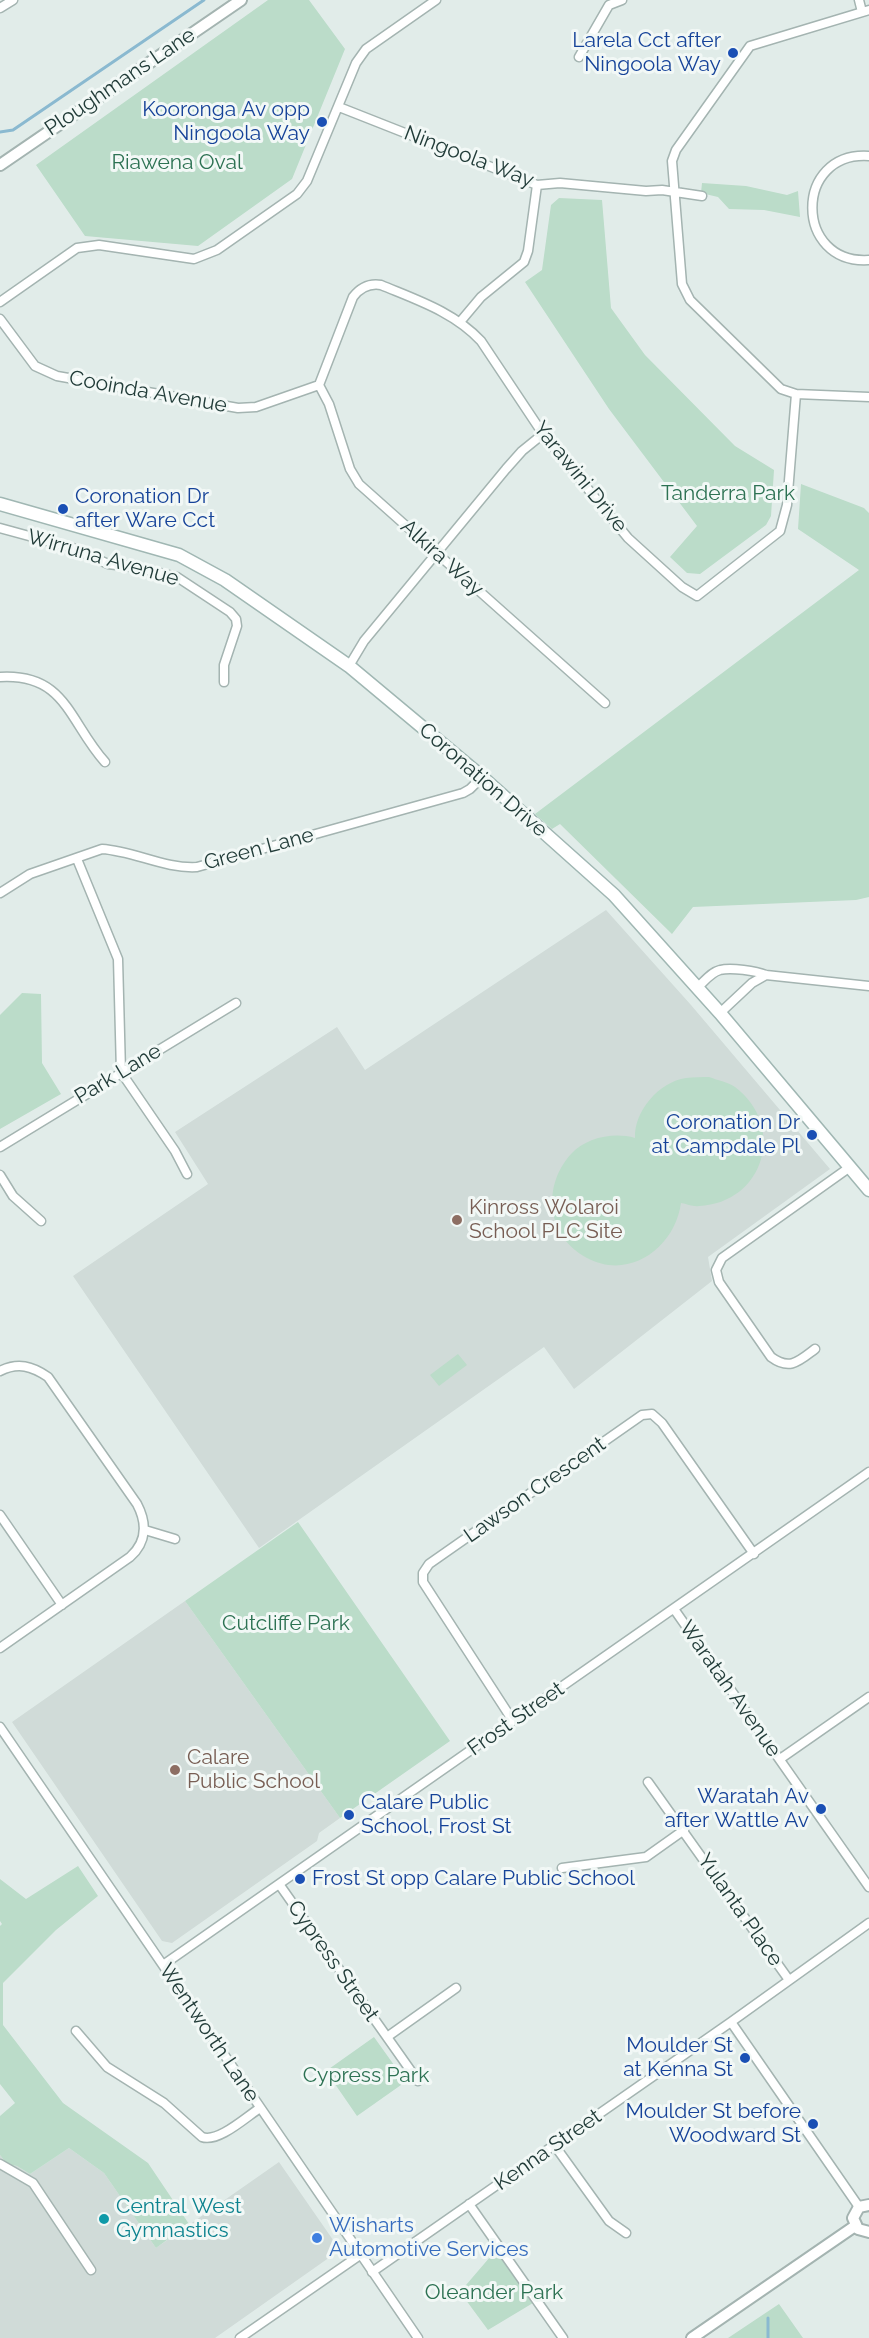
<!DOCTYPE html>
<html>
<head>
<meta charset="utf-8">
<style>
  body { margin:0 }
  canvas { display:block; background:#e1ece9 }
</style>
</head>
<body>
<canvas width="869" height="2338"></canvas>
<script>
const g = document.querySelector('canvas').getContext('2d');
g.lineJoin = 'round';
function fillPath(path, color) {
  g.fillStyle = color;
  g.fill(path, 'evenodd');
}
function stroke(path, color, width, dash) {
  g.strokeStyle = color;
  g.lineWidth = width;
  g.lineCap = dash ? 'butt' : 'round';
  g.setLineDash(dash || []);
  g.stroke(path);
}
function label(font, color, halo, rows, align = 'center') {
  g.font = font + ' Raleway,sans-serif';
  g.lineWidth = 6;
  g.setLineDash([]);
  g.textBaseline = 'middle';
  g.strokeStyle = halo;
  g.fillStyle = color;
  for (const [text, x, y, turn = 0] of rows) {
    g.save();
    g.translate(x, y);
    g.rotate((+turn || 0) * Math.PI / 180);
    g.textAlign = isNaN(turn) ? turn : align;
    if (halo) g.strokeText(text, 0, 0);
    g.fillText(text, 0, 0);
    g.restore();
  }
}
fillPath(new Path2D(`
  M606,910L691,1005L830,1169L708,1257L712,1281L574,1389L544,1347L259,1548L73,1276L208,1184L175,1132L337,1027L365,1070Z
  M185,1601L340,1818L319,1833L317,1841L172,1943L162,1941L12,1722Z
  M69,2148L104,2173L156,2248L279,2162L340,2250L215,2338H0V2155L7,2164L17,2166L30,2174Z`), '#d0dbd8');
fillPath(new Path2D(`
  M268,0H309L345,49L292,179L198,246L85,236L36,165Z
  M702,183L746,186L787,195L798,191L800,217L764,210L729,209L718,197L701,193Z
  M559,198L602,200L611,308L645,355L735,446L774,470L771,516L766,525L700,574L687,573L670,557L697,526L609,409L525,282L542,270L551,205Z
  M801,484L864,508L869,513V897L856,900L693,907L672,934L560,824L552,829L535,814L859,570L798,529Z
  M22,993L41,994L42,1063L61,1094L0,1129V1015Z
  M709,1077C717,1080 728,1082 735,1087C787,1126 764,1203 699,1206C693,1207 687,1204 681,1203C675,1247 630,1281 587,1258C546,1236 542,1186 571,1154C587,1137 614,1132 635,1138C634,1111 659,1082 686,1078C693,1077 702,1077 709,1077Z
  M458,1354L467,1365L439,1386L430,1375Z
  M298,1522L450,1741L340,1818L185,1601Z
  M78,1866L98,1896L56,1930L3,1983V2025L63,2103L148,2163L189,2224L156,2248L104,2173L69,2148L30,2174L17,2166L7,2164L0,2155V2116L15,2103L0,2084V1926L2,1924L0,1921V1879L26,1899Z
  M374,2037L399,2072L401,2085L357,2116L326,2071Z
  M496,2250L533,2303L488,2330L460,2292Z
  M779,2304L803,2338H728Z`), '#bbdcc9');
stroke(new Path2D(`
  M0,132L13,130L204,0
  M768,2318V2338`), '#8ab9d0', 3);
const minor = new Path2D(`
  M859,0L862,12
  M0,8L13,0
  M869,10L750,46L676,150L672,161L682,284L690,300L781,389L796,394L869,397
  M579,57L609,5L622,0
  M339,107L537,185L560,183L646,191L662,190L702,196
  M869,156C793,151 794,265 869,260
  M0,302L77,248L99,245L194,259L217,250L297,194L307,181L356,63L366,49L436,0
  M0,319L35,366L57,376L238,408L256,407L319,385
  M460,322L481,297L524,262L528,251L537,185
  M319,385L353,297C360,288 369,283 381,285C417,300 454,312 481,341L543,434L628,538L682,587L697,596L780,531L787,505L796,394
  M319,385L329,404L350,469L359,484L605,703
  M0,528L73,548L108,564L140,568L177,577L230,612L236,619L237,626L224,665V682
  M349,666L364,641L506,469L522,451L543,434
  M0,677C66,673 69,722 105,762
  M77,859L118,959L121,1072L175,1151L187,1174
  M0,893L30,874L102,849C134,851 165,869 197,867L463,793L470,789L482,777
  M697,988C704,982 711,972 720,970C731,967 756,971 766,975L869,986
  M720,1013L752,983L766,975
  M0,1147L236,1003
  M0,1175L13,1196L41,1221
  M815,1349C799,1361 790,1371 771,1357L719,1282L716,1270L722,1258L850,1167
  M0,1371C18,1362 32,1366 48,1377L137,1504C147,1523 147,1542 130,1557L0,1648
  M0,1515L62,1605
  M145,1530L175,1539
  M674,1609L869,1887
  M513,1721L423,1582V1573L429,1564L642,1415L652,1414L662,1423L754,1554
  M0,1727L418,2338
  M780,1759L869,1697
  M648,1782L789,1980
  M562,1868L646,1857L684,1830
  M279,1884L418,2081
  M163,1965L869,1472
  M731,2022L859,2207
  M76,2031L107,2067L164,2103L202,2137C218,2143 246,2117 260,2108
  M387,2037L456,1988
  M555,2146L609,2221L626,2233
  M0,2164L33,2183L91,2270
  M469,2204L563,2338
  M372,2272L731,2022L869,1923
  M240,2338L360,2255`);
const tertiary = new Path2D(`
  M0,165L241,0
  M869,2205L859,2207L853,2218L858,2229L869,2232
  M692,2338L855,2226`);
const secondary = new Path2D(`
  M0,504L179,555L225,580L349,666L482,777L614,895L720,1013L869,1190`);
stroke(minor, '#a4b4b1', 11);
stroke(tertiary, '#a4b4b1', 14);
stroke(secondary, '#a0b7b3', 15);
stroke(minor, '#fff', 8);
stroke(tertiary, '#fff', 10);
stroke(secondary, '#fff', 12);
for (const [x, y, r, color] of [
  [733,53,6,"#1a4fb4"],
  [322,122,6,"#1a4fb4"],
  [63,509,6,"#1a4fb4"],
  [812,1135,6,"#1a4fb4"],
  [457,1220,6,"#8d6e63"],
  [175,1770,6,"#8d6e63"],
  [821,1809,6,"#1a4fb4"],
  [349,1815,6,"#1a4fb4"],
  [300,1879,6,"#1a4fb4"],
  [745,2058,6,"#1a4fb4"],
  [813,2124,6,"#1a4fb4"],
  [104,2219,6,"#0f9aa8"],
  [317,2238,6,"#3f7fe0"]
]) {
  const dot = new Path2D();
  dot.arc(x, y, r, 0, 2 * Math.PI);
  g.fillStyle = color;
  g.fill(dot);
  stroke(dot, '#f2f8f6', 2);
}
label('21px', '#164399', '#f2f8f6', [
  ["Larela Cct after",721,41],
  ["Ningoola Way",721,65],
  ["Kooronga Av opp",310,110],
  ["Ningoola Way",310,134],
  ["Coronation Dr",75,497,"left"],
  ["after Ware Cct",75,521,"left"],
  ["Coronation Dr",800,1123],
  ["at Campdale Pl",800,1147],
  ["Waratah Av",809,1797],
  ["after Wattle Av",809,1821],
  ["Calare Public",361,1803,"left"],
  ["School, Frost St",361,1827,"left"],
  ["Frost St opp Calare Public School",312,1879,"left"],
  ["Moulder St",733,2046],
  ["at Kenna St",733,2070],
  ["Moulder St before",801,2112],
  ["Woodward St",801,2136]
], 'right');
label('21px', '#223c39', '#f2f8f6', [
  ["Ploughmans Lane",120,82,-34],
  ["Ningoola Way",469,157,21],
  ["Cooinda Avenue",148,392,10],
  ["Yarawini Drive",580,477,51],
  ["Wirruna Avenue",103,558,16],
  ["Alkira Way",442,558,42],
  ["Coronation Drive",483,780,41],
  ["Green Lane",259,849,-15],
  ["Park Lane",118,1074,-31],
  ["Lawson Crescent",535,1490,-35],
  ["Waratah Avenue",730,1689,55],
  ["Frost Street",516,1719,-35],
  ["Yulanta Place",740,1910,55],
  ["Cypress Street",333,1961,55],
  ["Wentworth Lane",209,2033,56],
  ["Kenna Street",548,2150,-35]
]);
label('21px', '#2d7253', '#f2f8f6', [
  ["Riawena Oval",177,163],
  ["Tanderra Park",728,494],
  ["Cutcliffe Park",286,1624],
  ["Cypress Park",366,2076],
  ["Oleander Park",494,2293]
]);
label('21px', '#785e54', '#f2f8f6', [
  ["Kinross Wolaroi",469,1208],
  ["School PLC Site",469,1232],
  ["Calare",187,1758],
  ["Public School",187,1782]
], 'left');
label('21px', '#0d838f', '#f2f8f6', [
  ["Central West",116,2207],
  ["Gymnastics",116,2231]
], 'left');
label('21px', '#366cbe', '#f2f8f6', [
  ["Wisharts",329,2226],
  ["Automotive Services",329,2250]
], 'left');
</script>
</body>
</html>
